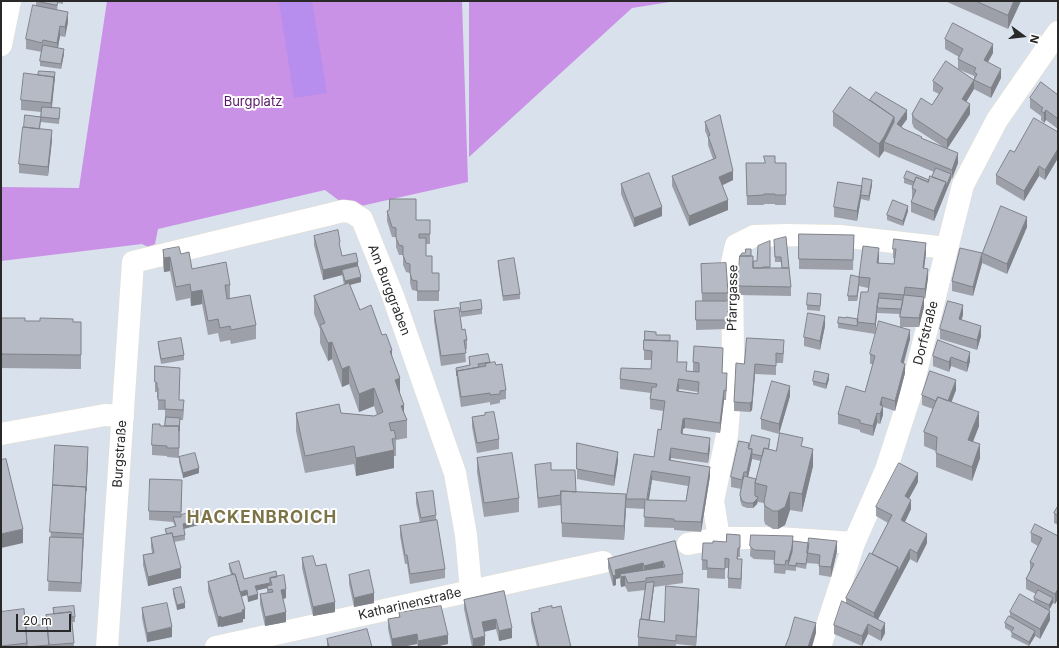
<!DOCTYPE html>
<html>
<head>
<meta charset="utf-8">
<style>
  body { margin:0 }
  #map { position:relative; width:1059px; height:648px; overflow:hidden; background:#d9e1ec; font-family:Inter,sans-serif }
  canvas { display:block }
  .frame { position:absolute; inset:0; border:2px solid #292929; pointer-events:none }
  .north { position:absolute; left:1003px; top:16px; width:40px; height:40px; -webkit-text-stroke:3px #fff; paint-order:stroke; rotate:105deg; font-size:11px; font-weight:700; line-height:16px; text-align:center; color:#292929 }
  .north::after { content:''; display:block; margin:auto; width:14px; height:18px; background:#292929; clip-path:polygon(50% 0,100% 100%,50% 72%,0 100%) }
  .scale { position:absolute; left:16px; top:614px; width:55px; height:18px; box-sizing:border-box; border:2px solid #292929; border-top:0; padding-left:5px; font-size:12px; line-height:14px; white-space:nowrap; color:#292929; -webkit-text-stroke:3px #fff; paint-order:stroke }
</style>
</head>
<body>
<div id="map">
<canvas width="1059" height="648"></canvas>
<div class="frame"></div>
<div class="north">N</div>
<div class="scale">20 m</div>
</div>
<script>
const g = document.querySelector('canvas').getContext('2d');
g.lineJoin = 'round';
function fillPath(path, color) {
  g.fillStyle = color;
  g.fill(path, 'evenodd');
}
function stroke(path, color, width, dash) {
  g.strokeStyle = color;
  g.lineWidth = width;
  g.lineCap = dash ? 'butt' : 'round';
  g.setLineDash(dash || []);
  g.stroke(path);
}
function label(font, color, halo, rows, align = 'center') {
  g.font = font + ' Inter,sans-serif';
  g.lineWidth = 4;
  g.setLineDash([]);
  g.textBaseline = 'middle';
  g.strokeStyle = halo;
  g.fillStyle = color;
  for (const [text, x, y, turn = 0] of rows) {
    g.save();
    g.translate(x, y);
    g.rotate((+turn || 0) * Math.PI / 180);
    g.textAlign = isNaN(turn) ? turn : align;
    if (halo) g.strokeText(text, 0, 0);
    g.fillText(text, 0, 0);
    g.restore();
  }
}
fillPath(new Path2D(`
  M107,1H462L468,182L361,206L341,202L325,190L158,229L155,244L148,247L142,244L1,261V187L79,188Z
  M469,1H676L632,8L469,157Z`), '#ca92e6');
fillPath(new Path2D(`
  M312,1L327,93L294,98L279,2Z`), '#b78dee');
const street = new Path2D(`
  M1,45L10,1
  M1,434L105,415L123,416
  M719,538L713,501L727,435L733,359L732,263L736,245L754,236L786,235L840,236L947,248
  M688,544L719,538H778L854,543
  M107,647L133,262L343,211L351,212L362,219L393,296L455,473L466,535L471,590
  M216,647L603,562
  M820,647L854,543L886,470L910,396L963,185L997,120L1058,32`);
stroke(street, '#e3dfcf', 23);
stroke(street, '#fff', 22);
fillPath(new Path2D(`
  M36,1H63V4L58,3L57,10L68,22L65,37L60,36L58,48L64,54L61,69L40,66V61L42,52L26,49V39L36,5Z
  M945,1H1021L1008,29Z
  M945,39L993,53L988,62L1001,78L991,98L974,89L966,102L970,114L947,149L958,163L934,221L911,212V202L913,199L912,198V188L913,186L904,183V178L929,180L932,177L934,172L884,151L879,158L833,126V112L870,100L907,119L901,127L904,129L922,139L945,148L914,128L912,123V114L932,105L939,94L933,91V81L974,79V76L958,69V59L959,57L945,49Z
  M55,77L52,107L60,112L59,124L41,122L40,129L52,140L48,176L19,173V164L24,127L41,117V112L21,110V100Z
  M1058,95V129L1046,120L1044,123L1041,120V116L1030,108V98Z
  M705,122L733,180L722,185L728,210L689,226L672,186V176L713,159L708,145V138L705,131Z
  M1058,132V158L1045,180L1039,176L1024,201L996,184V175L1014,152Z
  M746,163H786V205H775V204H764V205H747Z
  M621,184L662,216L634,227L621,194Z
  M872,185L869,201L861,199V198L857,221L834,217V207L862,186Z
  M387,211L416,220H430V244H426V256L432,273H439V301H417V291L412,290L410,283V273L406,272L403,265V255H399L396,247V237H392L387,221Z
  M908,211L903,226L887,220V215Z
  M1027,227L1007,274L982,263L973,296L952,291V281L982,253Z
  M854,235L853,270L799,269V259Z
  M314,236L342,256L358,267L361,282L350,285L360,310L382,335L392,356L404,413L407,420V438L396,440V456H394V468L356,476L354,464L305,473L296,431V413H341L374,416L377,415L374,406L359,412L349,384L342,387L332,359L328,361L320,343V329L314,314V296L344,285L342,275L323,280L314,245Z
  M786,237L791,287V296L738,295V286L745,253L751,256L753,261H757L770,241V268H782L781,262H775L774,245Z
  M893,249L926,253L924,268L928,278L925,299L924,298V307L919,327H900L910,339L904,363L905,373L895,411L883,407V415L880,424L877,423L873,436L860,432V430L838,424V414L865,392L873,364H870V354L900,327V314L877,313L875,334L838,328V323L846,318L858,319L868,292V288L859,286L857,301H848V296L859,276L879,257V263L894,264L895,259L893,258Z
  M163,250L181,254L192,269L230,285V298L256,325V339L231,344L230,340L220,342L218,333L208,335L202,304L191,306L190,298L176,301L170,271L164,272L163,264Z
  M498,261L520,294V299L503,301L498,266Z
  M701,264L728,293V329L696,330V301H702Z
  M821,298L820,311L807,310V305Z
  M460,303L482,309V314L461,317L460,308Z
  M434,311L462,330L467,340V349L465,350L466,362L441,366L434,321Z
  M963,315L961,320L981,336L977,350L940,339V329Z
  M1,318L25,321L81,322V369L1,368Z
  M825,326L820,350L804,346V337Z
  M670,341L677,362L687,371H693V362L723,357L722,373L727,382L726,400H724L720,433L685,428L683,429V434L710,448L708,463L671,458L670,460L710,476L701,532L674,530V528L644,527L645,509L626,508L624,540L562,537L561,505L538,508L535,465L551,470L576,492L626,499L654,457L661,430L663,411L650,409V399L651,393L620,389V379L651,369L652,360H644V350ZM679,389L698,392V394L678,391ZM652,480L688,486L686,501L649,500Z
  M158,342L184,355V360L161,364L158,346Z
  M784,350L783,363H776V375L755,374L752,410L750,412L734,411V402L744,364Z
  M970,352V361L967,372L951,366L949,372L933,366V356Z
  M488,354L490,363L496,365L506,390V399L500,400V403L490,405V402L461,407L457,381L456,368L469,365V357Z
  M180,377L179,400L184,410L183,420H180L179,458L167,457V456L152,455V445L160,426H165V410H158V398H157V392H155V382Z
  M829,379L826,389L813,385V381Z
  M956,390L951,402L979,426L973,442L980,458L972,481L936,467V451L924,446V432L933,409L922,405V395Z
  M790,396L779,434L761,429V419Z
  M472,417L499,439V449L477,453L472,427Z
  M577,443L618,461L614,486L577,479Z
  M770,444L769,449L776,451L803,446L813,466L802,512L790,510L785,525L778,529H773L765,524L764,520V503L758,502L757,504L753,508H747L742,506L740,500V495L741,489L731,487V477L749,448ZM752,459L761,461L756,479L748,477Z
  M88,457L81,592L48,591L53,485Z
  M179,457L199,473L183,478L179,462Z
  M477,458L519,498V512L484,517L477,472Z
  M918,482L909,498L911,509L905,522L927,543L917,563L910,559L878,619L885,633L881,641L868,634L862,646L834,634V625L846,603V598L872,554L888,523L876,516V507Z
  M182,490L181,515L202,524L184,529L185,535V540L174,542L181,578L148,586L143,565V555L152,553L151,547V538L166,534L165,529L175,526L173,522L149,520V511Z
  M416,493L436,515V520L445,569V578L410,584L407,564H405L400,536V526L420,523L416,503Z
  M1058,506V525L1054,523V513Z
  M1031,533L1058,536V599L1055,604L1053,603L1049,610L1050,620L1040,639L1035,636L1029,646L1011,637L1012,632L1005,628V623L1010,617V612L1034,602V598L1036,594L1026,589V579L1030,570V562L1038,546L1031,542Z
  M751,535L793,541L837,551L831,577L819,575V564L807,563V562L806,569L796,567V571L786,570L785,574L774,573V560L754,559L750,556Z
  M675,541L683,574V583L654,587L650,620L664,622L699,599L696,646L676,644V647H645L638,646V637L645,590L628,592L625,586L621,587L620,583V578L616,579V585L613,586L608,568V559Z
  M740,545V557H738V559L742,569L741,589L728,588V568H725V579L707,578V570H702V560Z
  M302,558L335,612L313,616L302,568Z
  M229,564L244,579L277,577L286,598L283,599L286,622L265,626L260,604V594L267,593V588L257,590L258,599L248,602L247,595L241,597L245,619H243V622L221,627V626L218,627L208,591V582L231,575L229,568Z
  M349,575L374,603L354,607L349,584Z
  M173,589L185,608L177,610L173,594Z
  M504,591L512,638L499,641L496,629L484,632L485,645L478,647H472L464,609V600Z
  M53,608L75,617V622H72L74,647H1V612L26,626L46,625V615L53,614Z
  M142,608L172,637L147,642L142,618Z
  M552,608L571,647H537L531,622V613L539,611V609Z
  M399,613L448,644L434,647H418L417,644L401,647H392L388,629V619L399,617Z
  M327,639L372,647H327Z`), '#9da0a9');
fillPath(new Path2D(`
  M1014,1H1021L1008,29V15Z
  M68,12V22L65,37V27Z
  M60,26V36L57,52V43Z
  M993,44V53L984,69V60Z
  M64,49V54L61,69V64Z
  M1001,69V78L991,98V88Z
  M55,72V77L51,113V103Z
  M974,80V89L962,109V99Z
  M970,104V114L947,149V140Z
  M907,110V119L897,133V124Z
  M1046,110V120L1044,123V113Z
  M894,117V131L884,142V151L879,158V144Z
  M52,130V140L48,176V167Z
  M1058,149V158L1045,180V170Z
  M958,153V163L952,179V170Z
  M1039,166V176L1024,201V191Z
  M733,171V180L719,187V177Z
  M951,174V179L934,221V211L946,182Z
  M872,180V185L869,201V196Z
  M862,186L861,198L857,221V211Z
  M728,200V210L689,226V216Z
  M908,206V211L903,226V221Z
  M662,207V216L634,227V218Z
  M1027,217V227L1007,274V264Z
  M926,243V253L923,277V268Z
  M879,248V257L877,272V263Z
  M982,253V263L973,296V287Z
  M170,257V271L164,272V258Z
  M358,262V271L342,270V275L323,280V270Z
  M928,269V278L925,299V289Z
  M361,277V282L345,286V281Z
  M859,282V286L857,301V296Z
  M202,290V304L191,306V292Z
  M879,293V303L877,308V313L875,334V324Z
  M924,297V307L919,327V318Z
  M963,305V315L959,329V319Z
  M825,316V326L820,350V341Z
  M981,326V336L977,350V340Z
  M910,330V339L901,372V362Z
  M332,342V359L328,361V343Z
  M392,350V368L390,351Z
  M970,352V361L967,372V363Z
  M951,357V366L949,372V362Z
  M755,364V374L752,410L750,412V403Z
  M905,364V373L895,411V401Z
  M349,366V384L342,387V369Z
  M829,374V379L826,389V384Z
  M400,378V396L395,380Z
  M679,379V389L677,401V391Z
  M956,380V390L947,414V404Z
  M790,386V396L779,434V424Z
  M374,388V406L359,412V394Z
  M724,390V400L720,433V423Z
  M882,397V407L880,405Z
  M404,405V421L401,406Z
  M883,406V415L880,424V414Z
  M979,412V426L968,454V440Z
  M877,413V423L873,436V426Z
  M685,418V428L683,429L681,442V433L683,419Z
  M710,438V448L708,463V454Z
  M980,444V458L972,481V467Z
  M88,447V457L81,592V583Z
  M671,448V458L669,470V460Z
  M752,449V459L747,482V472Z
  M813,449V466L802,512V494Z
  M394,450V468L356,476V458Z
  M618,452V461L614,486V476Z
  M710,467V476L701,532V522Z
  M199,468V473L183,478V473Z
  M652,471V480L647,509V500Z
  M918,473V482L905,506V496Z
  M182,480V490L181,522V512Z
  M790,492V510L785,525L778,529V511Z
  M626,494V508L624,540V526Z
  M758,497L757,504L753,508V503Z
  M911,500V509L901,530V520Z
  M202,519V524L183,529V524Z
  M23,529V543L1,548V534Z
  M927,534V543L917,563V553Z
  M793,536L792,557L788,565V570V561Z
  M837,541V551L831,577V567Z
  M910,549V559L874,627V613L898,567Z
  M742,559V569L741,589V579Z
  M663,561V571L644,575V566Z
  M643,563V572L625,577V586L621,587V577L620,574V578L616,579V585L613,586V576L615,570Z
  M181,568V578L148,586V577Z
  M654,582V587L648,630V625Z
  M270,583V588L267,586V588L255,591V586Z
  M286,589V598L281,599V590Z
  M699,589V599L696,646V637Z
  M1058,589V599L1055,604V594Z
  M247,590V595L239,597V593Z
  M374,593V603L354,607V598Z
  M258,594V599L248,602V597Z
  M1053,598V603L1049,610V605Z
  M335,602V612L313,616V607Z
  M185,603V608L177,610V605Z
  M245,609V619H243V622L221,627V618Z
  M1050,611V620L1040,639V629Z
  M286,612V622L265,626V617Z
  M221,616V626L218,627V617Z
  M496,619V629L482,632V622Z
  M816,623V633L812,647H808Z
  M885,623V633L881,641V631Z
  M868,624V634L862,646V636Z
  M172,627V637L147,642V633Z
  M512,628V638L499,641V631Z
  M1035,631V636L1029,646V642Z
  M417,634V644L401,647H392V639Z
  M448,635V644L434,647H418V641Z
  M485,636V645L478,647H473V639Z`), '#7f8289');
const building = new Path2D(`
  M36,1H58L57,5Z
  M976,1H1014L1008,15Z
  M33,5L68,12L65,27L60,26L57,43L43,40L42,43L26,39Z
  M953,23L993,44L984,60L1001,69L991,88L974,80L977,74L974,72L976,68L958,59L963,49L945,39Z
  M43,45L64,49L61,64L40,61Z
  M946,61L974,80L962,99L970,104L947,140L914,118L912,114L921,98L932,105L943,88L933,81Z
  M39,71L55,72L54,81V77L38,75Z
  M24,73L54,77L51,103L21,100Z
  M1041,82L1058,95V119L1046,110L1044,113L1041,111L1043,108L1030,98Z
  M850,87L894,117L884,137L879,144L833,112Z
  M876,92L907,110L897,124L904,129L922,137L921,138L958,153L952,170L884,142L894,122V117L870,100Z
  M42,107L60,108L59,119L41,117Z
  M25,115L41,117L39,129L24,127Z
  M720,115L733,171L719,177L728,200L689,216L672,176L716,158L708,136L710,135L705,122Z
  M1034,118L1058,132V149L1045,170L1039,166L1024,191L996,175L1010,150L1014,152Z
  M23,127L52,130L48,167L19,164Z
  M764,156H775V163H786V195H775V194H764V195L747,196L746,163H765Z
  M936,168L951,174L946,187V182L932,177Z
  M907,171L929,180L928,182L916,177L914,182L904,178Z
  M649,173L662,207L634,218L621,184Z
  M930,176L946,182L934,211L911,202L916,190L912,188L916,177L928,182Z
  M863,178L872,180L869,196L861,195Z
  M838,182L862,186L857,211L834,207Z
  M390,199H416V220H430V234H419V238H426V256H432V273H439V291H417V281L412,280L410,273V264L406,263L403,255V246L399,245L396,238V228L392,227L387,211L389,210Z
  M893,200L908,206L903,221L887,215Z
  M1001,206L1027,217L1007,264L982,253L973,287L952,281L960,248L982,253Z
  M338,230L340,242L339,243L342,256L356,253L358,262L323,270L314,236Z
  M799,234L854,235L853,260L799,259Z
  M786,237L789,268H782L781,257H775L774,240Z
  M894,239L926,243L923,268L928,269L925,289L905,287L904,295L879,293L875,324L857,322L861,292H868L870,278L859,277L863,246L879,248L877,263L894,264L896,249H893Z
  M770,241V267H763V268H753V261H757L758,246Z
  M179,247L181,254L189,252L192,269L226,262L230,285H225L227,299L250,295L256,325L231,330L230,326L220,328L218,319L208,321L202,290L191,292L190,284L176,287L170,257L164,258L163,250Z
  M746,249H751V256H740L742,253H745Z
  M740,256H753V268H789L791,287L738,286Z
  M514,258L520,294L503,296L498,261Z
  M726,263L728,293H702L701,264Z
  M358,266L361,277L345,281L342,270Z
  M851,275L859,277V282L857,296H848Z
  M349,283L360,310L371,305L382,335L386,334L392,350L390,351L400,378L395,380L404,405L401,406L407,420L389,423L391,431L394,430L396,438L392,439L394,450L356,458L354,446L305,456L296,413L339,404L341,413L374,416L383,412L374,388L359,394L349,366L342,369L332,342L328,343L320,325L325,323L314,296Z
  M808,293L821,294L820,306L807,305Z
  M904,295L924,297L919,318L900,317Z
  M879,298L903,300L901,309L877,308Z
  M481,300L482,309L461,312L460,303Z
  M696,301H728V320H696Z
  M948,301L963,305L959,319L981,326L977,340L940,329Z
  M459,308L462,330L465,329L467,340H464L466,353L441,356L434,311Z
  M808,313L825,316L820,341L804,337Z
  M839,317L846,318V317L858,319L857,326L838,323Z
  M1,318H25V321H40V318L73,319V322H81V355L1,354Z
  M879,321L910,330L901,362L905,364L895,401L882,397L880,405L883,406L880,414L877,413L873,426L860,423V420L838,414L846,386L865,392L875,356L870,354Z
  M645,331L656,332V335H670V341L645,340Z
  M181,338L184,355L161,359L158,342Z
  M747,338L784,340L783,354L776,353V366L755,364L752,401L750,403L734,402L736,363L744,364Z
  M644,340L678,341L677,362H687L686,371L699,372V363L693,362L694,346L723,348L722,373H727L726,391L724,390L720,423L685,418L683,419L681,433L682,434L710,438L708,454L671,448L669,460L710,467L701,522L674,521V519L644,517L645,499H626L634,454L654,457L658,429L661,430L665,401L650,399L652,387H656L657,384L620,379L621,368L651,369L652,351L644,350ZM679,379L699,382L698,394L677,391ZM652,471L690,477L686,501L647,500Z
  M938,340L970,352L967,363L951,357L949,362L933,356Z
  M488,354L490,362L478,364L479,367L457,371V376L456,368L470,365L469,357Z
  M495,362L496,365L502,364L506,390L500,391V394L490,395V393L461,397L457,371L486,366L485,364Z
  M155,366L180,368L179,400H184L183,410L165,409V400H158V388H157V383L155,382Z
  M815,371L829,374L826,384L813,381Z
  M930,371L956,380L948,401L938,397L936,401L922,395Z
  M772,381L790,386L779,424L761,419Z
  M938,397L979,412L968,440L980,444L972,467L936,453L937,437L924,432Z
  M494,412L499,439L477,443L472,417L485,415V413Z
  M166,417L180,418L179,431V426H165Z
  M153,424H160V426H179V448H167V446L152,445Z
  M780,433L803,438L801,446L813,449L802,494L790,492L785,507L778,511H773L765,506L764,502L767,486L755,483L764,448L776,451Z
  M752,435L770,439L768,449L764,448L762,456L752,454V449H749Z
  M739,441L749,443L748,448L752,449L747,472H744L742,480L731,477Z
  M577,443L618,452L614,476L577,469Z
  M55,445L88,447L86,491V487L53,485Z
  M195,453L199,468L183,473L179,457Z
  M512,453L519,498L484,503L477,458Z
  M6,459L23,529L1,534V460Z
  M551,463V470H575L576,492L561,491V495L538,498L535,465Z
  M899,463L918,473L905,496L911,500L901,520L927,534L917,553L910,549L898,572V567L872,554L892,515L876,507Z
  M744,476L756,479L755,483V496L758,497L757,499L753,503H747L742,501L740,495Z
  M150,479L182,480L181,512L149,511Z
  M53,485L86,487L83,534L50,532Z
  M433,491L436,515L421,518L416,493Z
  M561,491L626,494L624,526L562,523Z
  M1058,506V516L1054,513Z
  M200,510L202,519L183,524L185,535L173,537L172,533L167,534L165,529L176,526L173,517H181V515Z
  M437,520L445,569L410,574L407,555H405L400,526Z
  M1035,524L1058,536V589L1055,594L1026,579L1034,564L1030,562L1042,538L1031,533Z
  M172,533L181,568L148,577L143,555L154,553L151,538Z
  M727,534L740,535V548H738L737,559H742L741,579L728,578L729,559L725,558V569L707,568V560H702L703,543H713V541L726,542Z
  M751,535L793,536L792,547L788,561L786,560L785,565L774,564L775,551L754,550L750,546Z
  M50,537L83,538L81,583L48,581Z
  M809,538L837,541L831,567L819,566L820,555L807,553Z
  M675,541L683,574L646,578V581L628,583L625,576L621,577L620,574L665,567L663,561L644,566L643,563L615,570L616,575L613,576L608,559Z
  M793,541L809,543L806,564L796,563V566L788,565L792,552Z
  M870,553L898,567L874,613L846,598Z
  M313,556L316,566L326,564L335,602L313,607L302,558Z
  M239,561L244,579L276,571L277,577L270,578V583L255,586L258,594L248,597L247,590L240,592L235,574L233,575L229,564Z
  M369,570L374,593L354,598L349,575Z
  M235,574L245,609L242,610L243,612L221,618V616L218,617L208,582Z
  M284,575L286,589L281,590L286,612L265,617L260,594L273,592L272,589L268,590L267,586L272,585L270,578Z
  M654,582L649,620L641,619L646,583Z
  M666,586L699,589L696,637L676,635V641L638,637L640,619L664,622Z
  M181,587L185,603L177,605L173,589Z
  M1038,590L1053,598L1049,605L1034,598Z
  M504,591L512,628L499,631L496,619L482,622L485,636L473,639L464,600Z
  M1020,594L1050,611L1040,629L1010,612Z
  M842,601L885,623L881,631L868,624L862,636L834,625Z
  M167,603L172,627L147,633L142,608Z
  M74,606L75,617H72L71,612L54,614L53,608Z
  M441,606L448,635L418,641L417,634L392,639L388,619L400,617L399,613Z
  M552,606V608L561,606L571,647H539L531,613L540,611L539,609Z
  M24,609L27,643L1,646V612Z
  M71,612L74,643L49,645L46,615Z
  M1009,616L1035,631L1029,642L1011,632L1014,628L1005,623Z
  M795,617L816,623L808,647H785L789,637Z
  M47,625L49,645L27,647L26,626Z
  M367,629L372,647H329L327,639Z`);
fillPath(building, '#b6bac4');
stroke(building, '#7f8289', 1);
label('13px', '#581569', '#fff', [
  ["Burgplatz",253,102]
]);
label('13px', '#292929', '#fff', [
  ["Am Burggraben",389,290,69],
  ["Pfarrgasse",733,298,-89],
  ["Dorfstraße",926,333,-76],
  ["Burgstraße",120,454,-86],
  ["Katharinenstraße",410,604,-13]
]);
g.letterSpacing = '1px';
label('bold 17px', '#7c7347', '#fff', [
  ["HACKENBROICH",262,518]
]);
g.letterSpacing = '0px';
</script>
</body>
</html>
